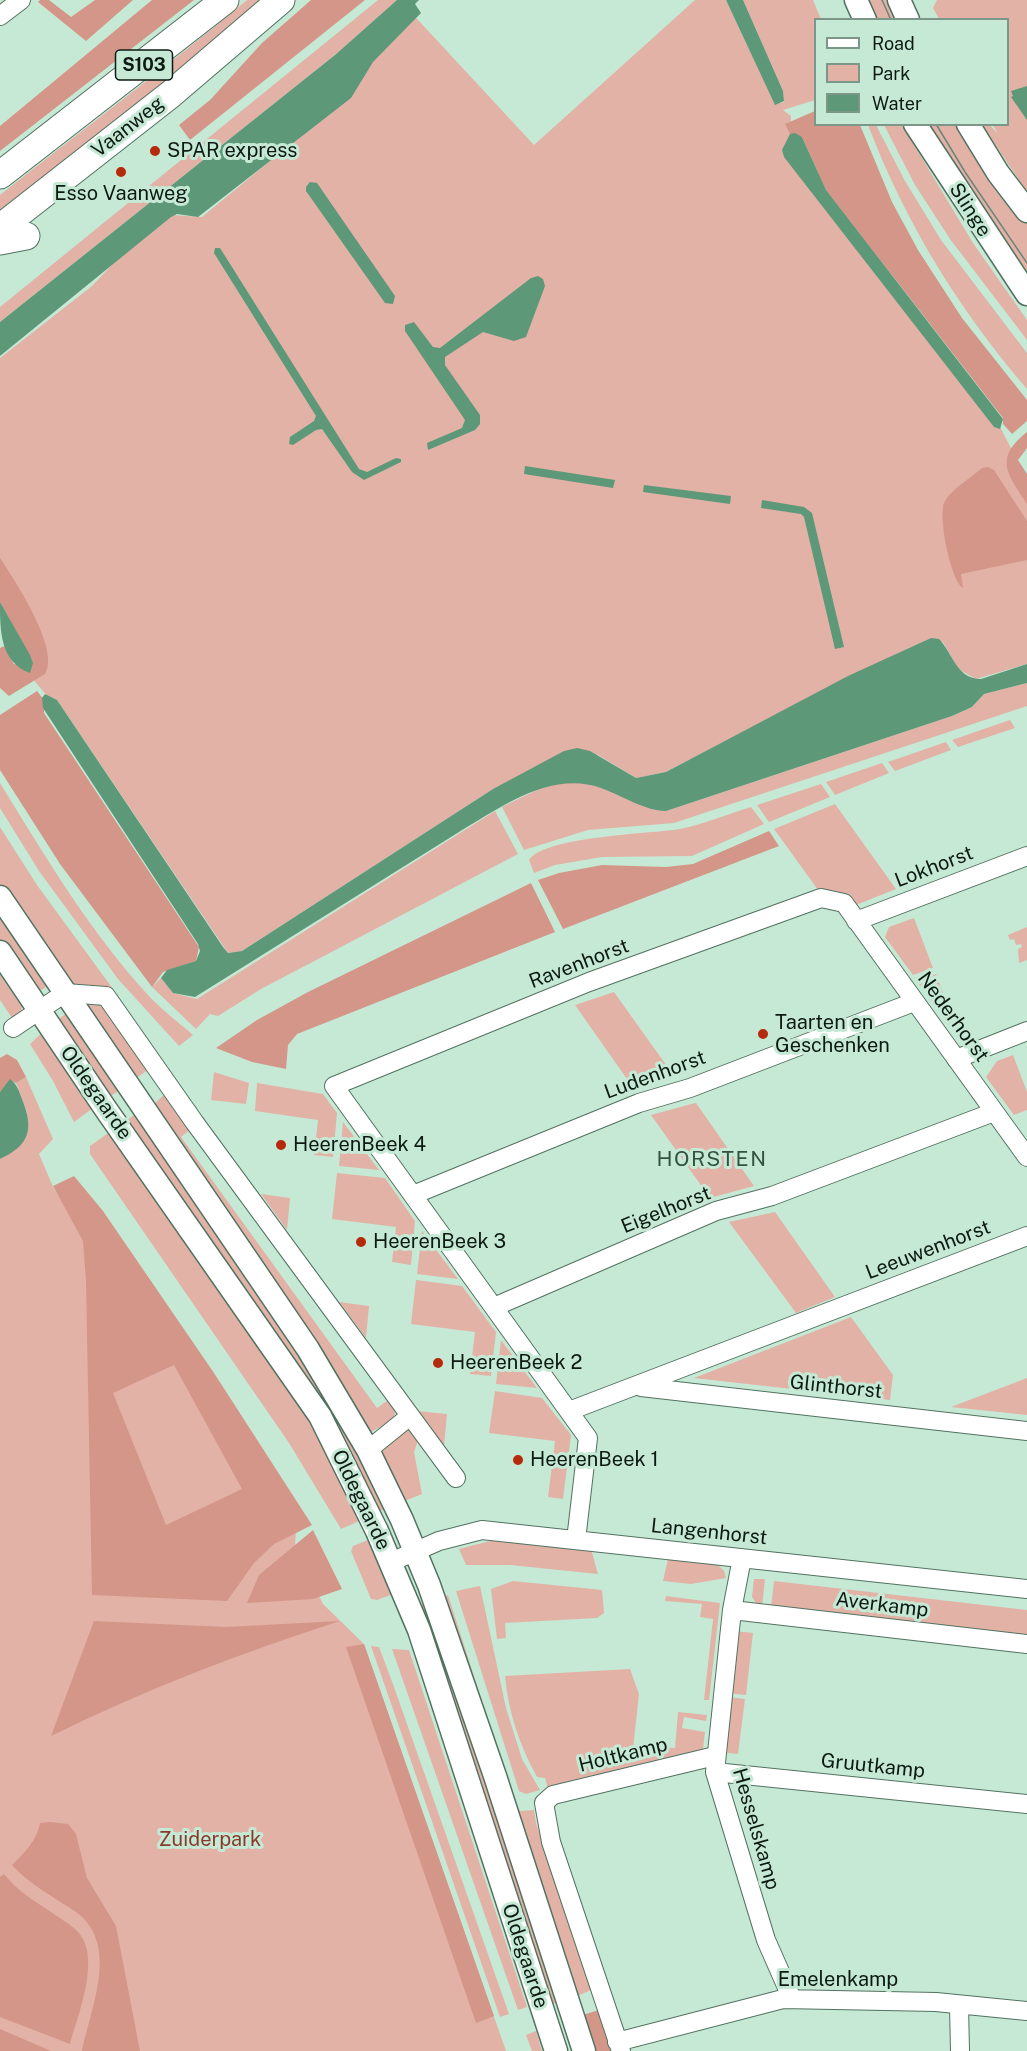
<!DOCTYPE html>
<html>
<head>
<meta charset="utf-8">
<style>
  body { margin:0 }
  #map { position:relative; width:1027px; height:2051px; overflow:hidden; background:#c6e9d5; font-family:"Public Sans",sans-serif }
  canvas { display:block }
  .legend { position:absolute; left:814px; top:18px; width:195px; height:108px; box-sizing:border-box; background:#c6e9d5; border:2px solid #7c9687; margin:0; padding:8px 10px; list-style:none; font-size:18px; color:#0d1a13 }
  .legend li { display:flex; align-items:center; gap:12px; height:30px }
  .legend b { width:30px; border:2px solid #7c9687 }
</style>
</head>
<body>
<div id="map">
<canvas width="1027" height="2051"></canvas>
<ul class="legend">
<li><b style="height:8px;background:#fff"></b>Road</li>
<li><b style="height:16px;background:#e2b2a7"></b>Park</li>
<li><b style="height:16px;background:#5d9878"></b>Water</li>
</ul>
</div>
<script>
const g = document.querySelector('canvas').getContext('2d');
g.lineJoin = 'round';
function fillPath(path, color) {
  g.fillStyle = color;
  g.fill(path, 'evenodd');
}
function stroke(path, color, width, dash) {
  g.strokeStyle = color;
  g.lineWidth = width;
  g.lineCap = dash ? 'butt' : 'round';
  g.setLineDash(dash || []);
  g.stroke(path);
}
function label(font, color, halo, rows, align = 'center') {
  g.font = font + ' "Public Sans",sans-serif';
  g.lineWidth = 6;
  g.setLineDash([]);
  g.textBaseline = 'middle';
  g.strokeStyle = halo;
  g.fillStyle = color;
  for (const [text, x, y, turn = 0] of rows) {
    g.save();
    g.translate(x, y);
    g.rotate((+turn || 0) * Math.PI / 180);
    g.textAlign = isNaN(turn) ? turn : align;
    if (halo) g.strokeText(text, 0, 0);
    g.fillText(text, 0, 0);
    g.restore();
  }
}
fillPath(new Path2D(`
  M247,0H262C177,74 86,142 0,215V195C82,130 167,67 247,0Z
  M378,0H397L335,55L0,322V307Z
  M695,0H726L775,104L784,102L783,91L743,0H813L821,19L816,20L815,100L783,110L791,116L790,134L998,423L1027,479V664L976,679L958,669L943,642L931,638L846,678L666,772L636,778L598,755L493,789L242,951L228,953L57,700L47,696L28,673L22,639L0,602V358L92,286L143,232L172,215L202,217L345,99L407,8L534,145Z
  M861,0H893L902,19H870Z
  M937,0H1027V192L982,125H990L998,134L993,125L1008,124V20L939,19L933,8Z
  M868,125H876L905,181L941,240L1027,353V389C959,310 905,222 868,125Z
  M884,125H902L973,243L1027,320V340L950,239L915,185Z
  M924,125H960L1027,221V288Z
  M1027,683V706L674,823L588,830L524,850L502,807C523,797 548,782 572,782C604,782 635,805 666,811L952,716L972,707L984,694Z
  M1010,720L1015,728L958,747L952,740Z
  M946,742L951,750L895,771L888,762Z
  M882,763L889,773L835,795L826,782Z
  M0,783C45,856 90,932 148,995C161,1009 178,1022 193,1035L179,1046L118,979L39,871L0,808Z
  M821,784L830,797L769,822L757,805Z
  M835,804L896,889L851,907C842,896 835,887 821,894L774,829Z
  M751,807L764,824L692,856L602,857L555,865L534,873L529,860C545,836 650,834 680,829C704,824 728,814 751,807Z
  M495,811L518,854L261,989L218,1016L210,1014L196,1029L152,987L161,978L173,993L197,999Z
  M0,827L37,885L113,989L65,984L0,888Z
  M0,907L48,977L45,988L37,992L0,942Z
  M914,918L933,968L913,975L885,937L889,927Z
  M1027,927V960L1019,963L1018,949L1022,947L1021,944L1016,945L1014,939L1010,940L1008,935Z
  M936,974L955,1027L951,1028L917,981Z
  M0,975L22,1007L21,1013L12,1018L0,1000Z
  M614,992L674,1076L634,1089L575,1005Z
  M95,999L101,1000L149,1069L131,1082L81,1009Z
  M67,1013L123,1088L106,1099L57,1020Z
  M46,1029L97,1105L74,1122L53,1081L30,1044Z
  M1013,1055L1027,1092V1110L1014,1115L986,1077L997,1061Z
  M0,1063L28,1115L16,1083L26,1077L53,1139L39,1154L54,1189L296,1530L295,1547L323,1604L364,1644L506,2051H0Z
  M214,1072L249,1083L246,1104L211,1100Z
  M257,1083L323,1094L337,1113L333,1157L314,1155L318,1120L255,1111Z
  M166,1093L191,1129L181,1137L377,1408L388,1400L396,1410L393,1420L369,1433L154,1104Z
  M695,1103H696L754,1186L710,1198L651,1115Z
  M138,1112L313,1366L389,1507L375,1513L123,1123Z
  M343,1122L379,1170L339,1166Z
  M114,1129L315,1425L364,1519L341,1529L289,1443L90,1154V1146Z
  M337,1173L385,1178L415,1221L411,1265L392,1262L396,1227L332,1219Z
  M261,1194L290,1198L287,1230Z
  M775,1212L835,1297L796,1313L729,1222Z
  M422,1231L458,1279L417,1274Z
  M416,1280L462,1286L496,1332L491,1376L470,1374L475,1332L411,1324Z
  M339,1302L369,1306L366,1338Z
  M851,1317L893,1375L890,1400L694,1378Z
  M501,1340L537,1388L496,1384Z
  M1027,1378V1415L951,1407Z
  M495,1391L542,1398L571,1435L563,1499L548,1497L555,1441L489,1433Z
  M417,1411L447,1414L444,1446Z
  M411,1426L419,1437L414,1452L422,1494L400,1503L382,1456L384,1447Z
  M373,1538L396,1593L377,1600L371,1599L351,1551L353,1546Z
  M511,1540L591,1549L598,1574L510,1565H466L459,1549L490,1541Z
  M668,1559L716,1563L724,1571L726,1578L691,1584L663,1581Z
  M754,1579H765L762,1607L758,1606L752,1597Z
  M513,1581L602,1590L604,1613L597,1618L505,1623L506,1638L497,1639L491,1589Z
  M774,1581L1027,1610V1637L771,1607Z
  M480,1586L506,1708L522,1759L540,1790L526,1794L519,1791L456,1591Z
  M448,1595L515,1804L520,1811L534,1810L536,1823L591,1990L573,1998L440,1598Z
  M666,1596L720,1603L709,1700H704L713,1619L700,1617L702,1604L665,1601Z
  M429,1602L561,2001L547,2006L414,1607Z
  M734,1631L753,1633L746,1695L727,1693Z
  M371,1646L379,1647L394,1687L509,2014L500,2017Z
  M392,1649L409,1650L527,2007L518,2010Z
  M630,1669L639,1694L633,1749L661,1752L662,1747L675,1748L678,1712L707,1715L706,1721L684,1717L682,1728L705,1732L703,1749L548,1789L545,1778L537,1777C520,1746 508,1712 505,1676Z
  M727,1697L745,1699L738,1754L721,1752Z
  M536,2031L542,2051H532L526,2035Z`), '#e2b2a7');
fillPath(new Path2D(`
  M40,0H49L71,17L95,0H133L86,41L38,2Z
  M152,0H194L0,151V126Z
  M311,0H365L190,140L179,125L210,100L262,43Z
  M815,111L816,124L860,125L892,202L918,250L962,318L1027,400V421L1012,434L1003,424V418L826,190L802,137L790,134L785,124Z
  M1027,432V448L1018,460L1027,474V504C1008,474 993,459 1027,432Z
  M988,467L994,470L1027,521V560L961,574L963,588C951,581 938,517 944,503C950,490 971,478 982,468Z
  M0,558C14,579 61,650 45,674L9,696L0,688V648L4,646L14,664L30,668L32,660L0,602Z
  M37,691L44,700V713L199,947L196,961L163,972L152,987L60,864L0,770V715Z
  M769,831L779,846L563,929L538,880L559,873L602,865L666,867L693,864Z
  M531,883L555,932L297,1034L288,1045L286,1069L252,1062L216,1048L257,1020L308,992Z
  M7,1054L17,1060L26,1077L16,1083L10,1080L0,1092V1058Z
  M74,1176L103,1211L214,1373L312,1525L274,1544L254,1563L227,1601L92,1595L86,1280L83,1241L53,1186ZM174,1365L242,1489L166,1525L113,1393Z
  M313,1530L342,1589L313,1599L247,1603L259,1575Z
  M94,1621L226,1627L340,1621C241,1653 144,1690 51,1736Z
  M364,1644L494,2016L476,2023L346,1647Z
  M50,1822L68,1824L76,1834L87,1878L116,1926L140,2051H82C91,2008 120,1944 76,1912C54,1897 30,1885 12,1865C24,1853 37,1841 40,1823Z
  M4,1874C17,1891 36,1902 54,1914C61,1919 70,1924 76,1930C103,1954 78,2015 70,2044L0,2017V1877Z
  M599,2010L613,2051H591L579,2016Z
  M0,2029L51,2051H0Z`), '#d49688');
fillPath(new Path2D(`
  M397,0H419L415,4L421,13L373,62L351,98L198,217L177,214L171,217L0,356V322L335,55Z
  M726,0H743L783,91L784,101L775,105Z
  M1027,86V120L1011,97L1013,96L1011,91Z
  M795,133L802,137L826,190L1003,419L1000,429L994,427L784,157L782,150L790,134Z
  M310,182L317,183L395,296L393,304L385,303L306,191V187Z
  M215,248H220L359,469L367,472L396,458L401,459V462L364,480L352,472L322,429L316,430L293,445L289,444L290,437L314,421L316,416L214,253Z
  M538,276L543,279L545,286L526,337L514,341L483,332L445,357V365L480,415V424L475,430L428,450L427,443L462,428L465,420L405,331V325L414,322L433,347L440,348L531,278Z
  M525,466L615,480L613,488L524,474Z
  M644,485L731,496L730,504L643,492Z
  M762,500L804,507L812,513L844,647L835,649L804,517L801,514L761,508Z
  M0,602L30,655L33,663L30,673C0,662 0,631 0,602Z
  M931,638L939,639C953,653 956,679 981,679L1027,664V683L984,694L972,707L952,716L666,811C645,811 621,795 601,788C551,770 501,807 459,832L195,997L173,993L161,978L167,970L196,961L200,951L198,944L43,708L42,698L45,694L57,700L223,947L228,953L242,951L493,789L564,751L577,748L590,751L636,778L666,772L848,676Z
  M10,1079C17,1084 19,1091 22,1099C34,1129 30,1145 0,1159V1092Z`), '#5d9878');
const minor = new Path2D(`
  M0,16L21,0
  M856,921L1027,856
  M13,1028L65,993L106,996L195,1123L456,1478
  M956,1059L1027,1031
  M413,1195L639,1103L690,1088L914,1002
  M494,1307L716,1211L772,1196L994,1112
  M641,1387L1027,1431
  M569,1411L1027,1236
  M368,1450L410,1416
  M576,1540L588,1438L334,1086L589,982L821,898L844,903L1027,1157
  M742,1558L732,1610L715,1772L766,1940L792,1999
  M391,1562L439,1541L482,1530L1027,1589
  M732,1610L1027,1644
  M715,1772L1027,1804
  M959,2006L960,2051
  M617,2042L783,1999L936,2002L1027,2011
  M621,2051L551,1842L544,1803L553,1795L715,1756`);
const major = new Path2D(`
  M856,0L865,20
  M899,0L908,20
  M915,124L1027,294
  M968,124L998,173L1027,211
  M0,897L308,1349L368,1450L402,1520L429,1585L495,1776L584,2051
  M0,952L105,1108L320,1416L377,1531L419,1630L556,2051`);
const highway = new Path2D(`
  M0,175L225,0
  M0,228L171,94L281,0
  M0,241L26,236`);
stroke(minor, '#527260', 20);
stroke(major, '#527260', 25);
stroke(highway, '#527260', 29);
stroke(minor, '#fff', 18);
stroke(major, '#fff', 22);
stroke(highway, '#fff', 27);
stroke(new Path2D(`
  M882,0L891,20
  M936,124L965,172L1027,263`), '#6d8578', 1.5);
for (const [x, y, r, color] of [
  [155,151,6,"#b52a0a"],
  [121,172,6,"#b52a0a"],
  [763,1034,6,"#b52a0a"],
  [281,1145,6,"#b52a0a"],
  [361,1242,6,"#b52a0a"],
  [438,1363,6,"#b52a0a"],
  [518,1460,6,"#b52a0a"]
]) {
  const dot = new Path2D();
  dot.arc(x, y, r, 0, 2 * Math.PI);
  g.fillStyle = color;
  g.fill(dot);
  stroke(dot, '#c6e9d5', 2);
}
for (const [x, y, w] of [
  [144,65,57]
]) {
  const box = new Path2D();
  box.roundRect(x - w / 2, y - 15, w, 30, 4.5);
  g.fillStyle = '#c6e9d5';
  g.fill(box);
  stroke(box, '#0d1a13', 1.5);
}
label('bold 18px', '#0d1a13', null, [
  ["S103",144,65]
]);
label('20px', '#0d1a13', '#c6e9d5', [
  ["Vaanweg",128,127,-38],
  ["Slinge",970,210,57],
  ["Lokhorst",934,867,-21],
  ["Ravenhorst",579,964,-21],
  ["Nederhorst",953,1017,54],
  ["Ludenhorst",655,1075,-20],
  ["Oldegaarde",96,1093,55],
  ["Eigelhorst",666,1210,-22],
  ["Leeuwenhorst",928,1250,-21],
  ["Glinthorst",836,1387,6],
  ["Oldegaarde",361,1500,64],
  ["Langenhorst",709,1532,6],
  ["Averkamp",882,1605,7],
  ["Holtkamp",623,1755,-14],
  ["Gruutkamp",873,1766,6],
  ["Hesselskamp",756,1829,74],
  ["Oldegaarde",525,1956,72],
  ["Emelenkamp",838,1980]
]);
label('20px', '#0d1a13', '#c6e9d5', [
  ["SPAR express",167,151],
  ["Esso Vaanweg",121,194,"center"],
  ["Taarten en",775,1023],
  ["Geschenken",775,1046],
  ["HeerenBeek 4",293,1145],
  ["HeerenBeek 3",373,1242],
  ["HeerenBeek 2",450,1363],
  ["HeerenBeek 1",530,1460]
], 'left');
label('20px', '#883b2c', '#c6e9d5', [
  ["Zuiderpark",210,1840]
]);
g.letterSpacing = '1.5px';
label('21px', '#335241', '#c6e9d5', [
  ["HORSTEN",712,1160]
]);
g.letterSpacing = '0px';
</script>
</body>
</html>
